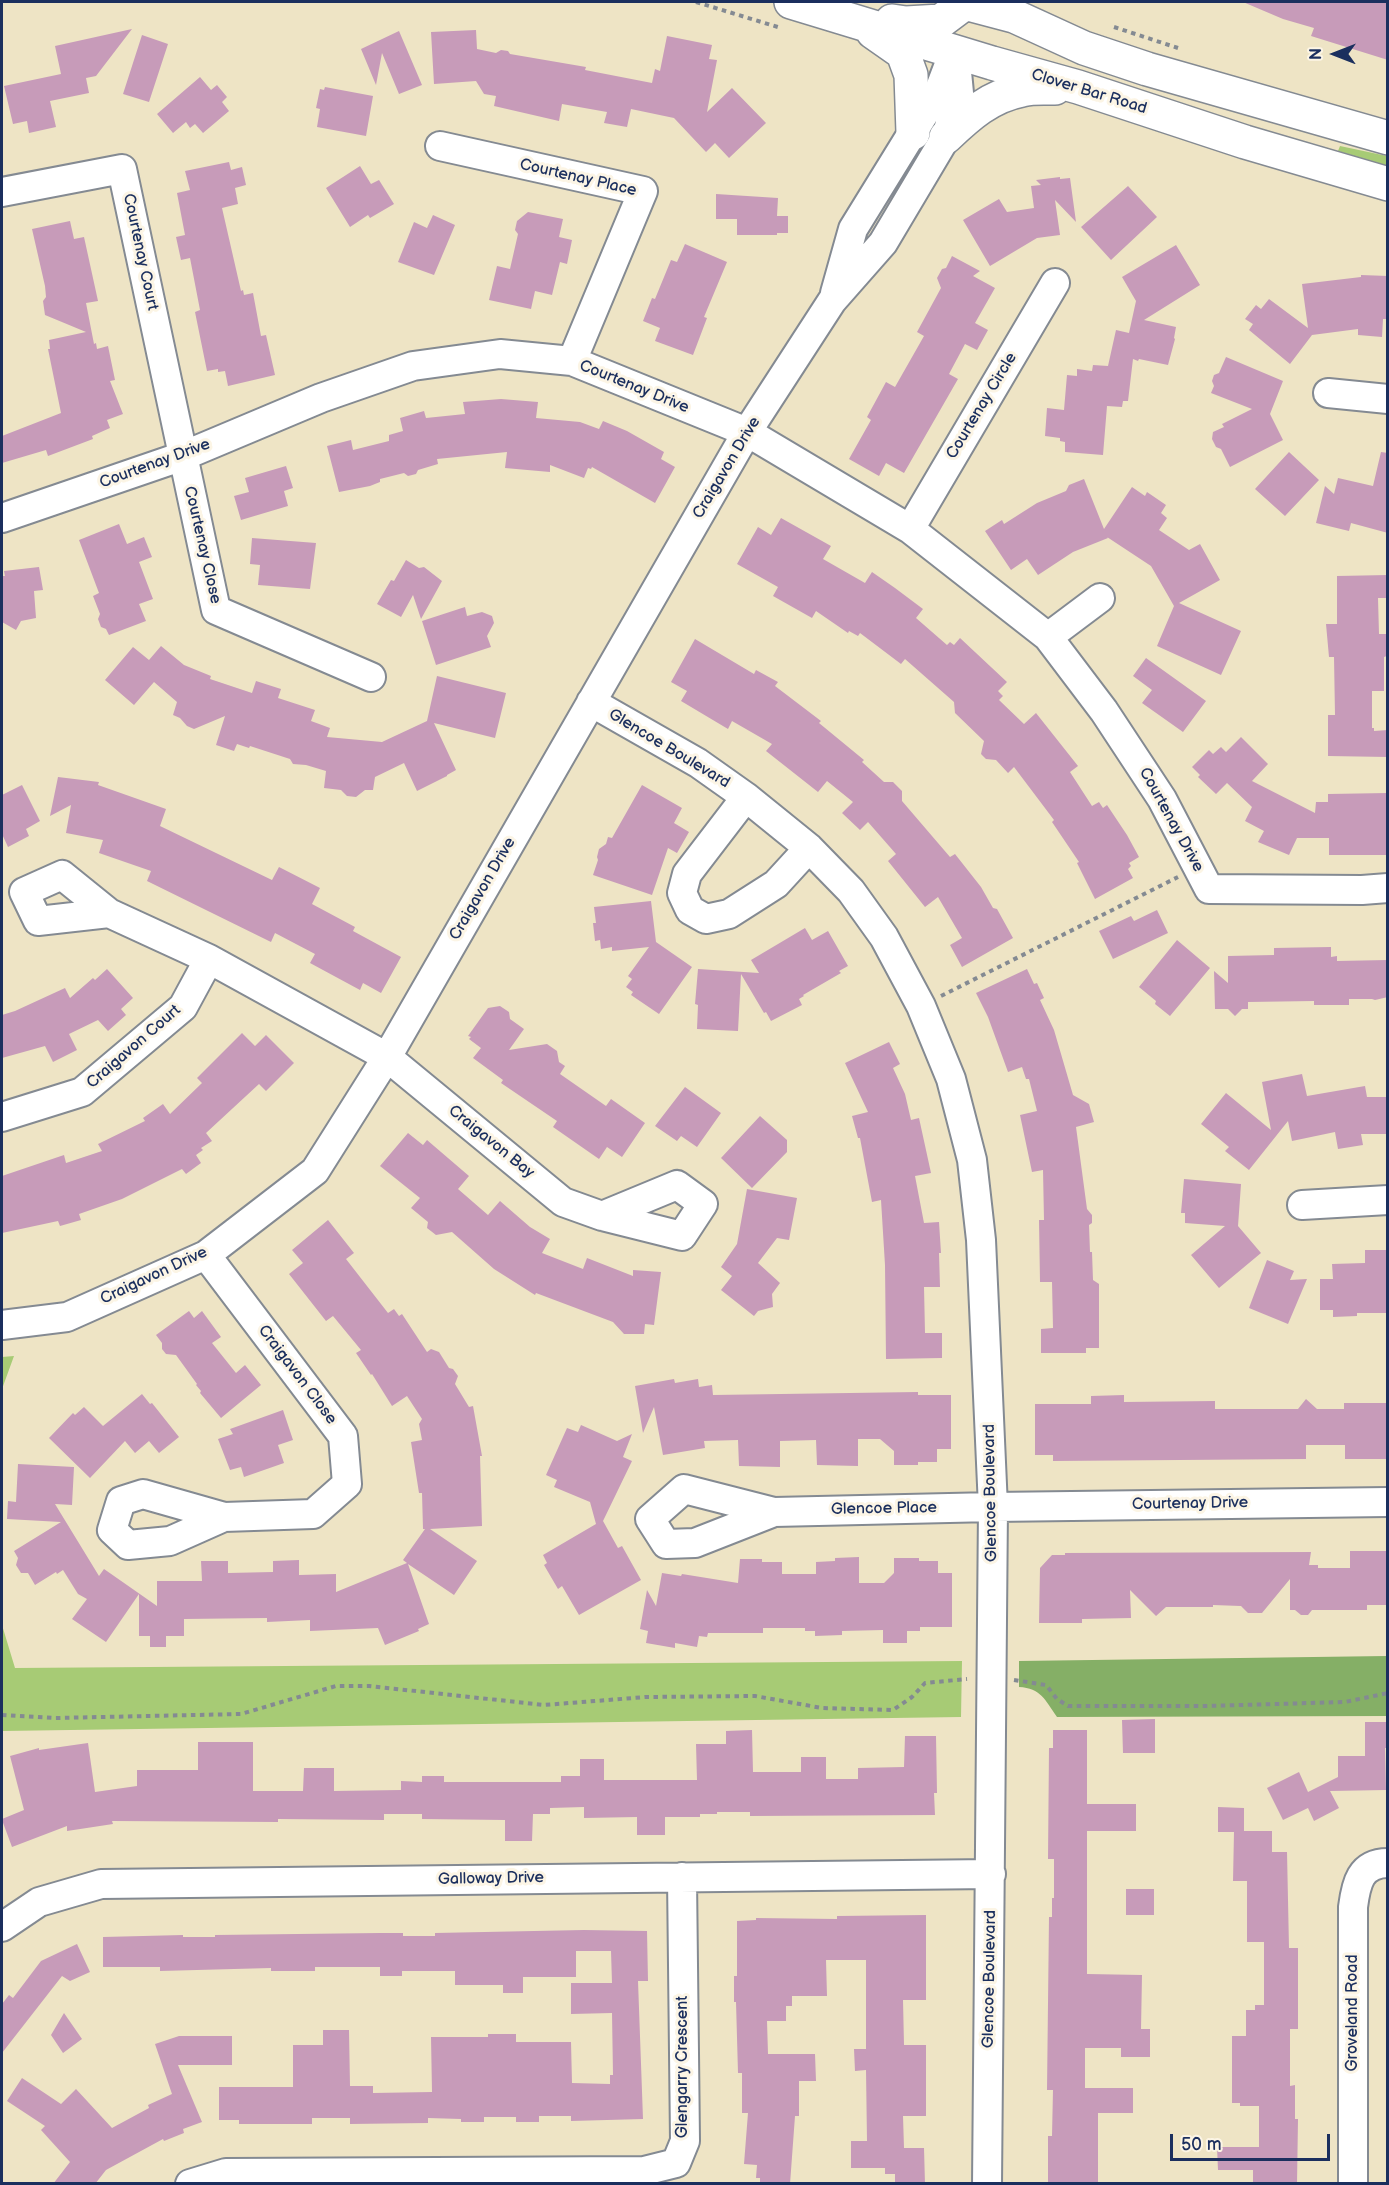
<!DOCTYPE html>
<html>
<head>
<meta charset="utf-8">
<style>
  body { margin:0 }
  #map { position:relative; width:1389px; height:2185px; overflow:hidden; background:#eee4c5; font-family:"Balsamiq Sans",sans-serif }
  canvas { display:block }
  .frame { position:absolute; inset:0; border:3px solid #1b2f5e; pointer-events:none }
  .north { position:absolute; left:1305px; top:24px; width:60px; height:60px; -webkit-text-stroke:4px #fcf5e5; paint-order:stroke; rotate:270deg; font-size:16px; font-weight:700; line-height:24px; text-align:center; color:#1b2f5e }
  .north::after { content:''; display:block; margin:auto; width:21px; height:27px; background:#1b2f5e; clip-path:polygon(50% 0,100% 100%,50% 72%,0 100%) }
  .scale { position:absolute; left:1170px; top:2134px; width:160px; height:27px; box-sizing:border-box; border:3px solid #1b2f5e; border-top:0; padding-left:8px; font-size:18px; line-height:21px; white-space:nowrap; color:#1b2f5e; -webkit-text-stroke:4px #fcf5e5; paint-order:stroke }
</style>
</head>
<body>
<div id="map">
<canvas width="1389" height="2185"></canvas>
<div class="frame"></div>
<div class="north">N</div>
<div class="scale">50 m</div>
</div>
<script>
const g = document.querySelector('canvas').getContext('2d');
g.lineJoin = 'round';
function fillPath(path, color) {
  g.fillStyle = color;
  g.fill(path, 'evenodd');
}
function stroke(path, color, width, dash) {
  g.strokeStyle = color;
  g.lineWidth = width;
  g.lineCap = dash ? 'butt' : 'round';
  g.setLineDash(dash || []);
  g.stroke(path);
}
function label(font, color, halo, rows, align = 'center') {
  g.font = font + ' "Balsamiq Sans",sans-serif';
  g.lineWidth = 6;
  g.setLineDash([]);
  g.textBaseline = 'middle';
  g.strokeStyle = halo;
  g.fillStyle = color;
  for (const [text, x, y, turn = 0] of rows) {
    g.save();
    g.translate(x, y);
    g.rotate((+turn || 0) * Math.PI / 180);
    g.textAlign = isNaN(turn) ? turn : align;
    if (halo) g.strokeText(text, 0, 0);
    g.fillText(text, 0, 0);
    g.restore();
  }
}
fillPath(new Path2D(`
  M1340,146L1387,156V166L1338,151Z
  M14,1356L2,1389V1357Z
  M2,1625L15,1668L962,1661L961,1717L2,1731Z`), '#a7cb75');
fillPath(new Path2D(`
  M1387,1656V1716L1057,1717C1045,1700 1041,1688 1019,1687V1661Z`), '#85af66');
fillPath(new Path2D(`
  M1243,2H1388V60L1311,36L1314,28L1283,19Z
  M132,29L96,76L86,78L89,93L50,101L56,127L29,133L27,121L13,124L4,86L61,74L55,46Z
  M476,30L477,49L496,53L501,50L508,51L510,54L586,67L585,70L652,83L655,69L660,71L667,36L712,45L709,59L717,60L707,112L732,88L766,123L729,158L715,143L706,152L674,118L631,109L627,127L604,123L607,112L562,104L559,121L494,106L496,96L484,94L476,81L434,84L431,32Z
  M399,31L422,85L399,94L382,53L376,85L361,49Z
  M142,35L168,44L149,102L123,94Z
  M200,77L211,90L217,85L227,97L222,102L229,111L203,133L195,124L190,128L186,122L173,133L157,114Z
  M325,87L373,96L366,136L317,127L320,109L316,108L320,89L324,90Z
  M229,162L231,170L242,167L246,185L235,188L238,204L222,208L241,291L243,290L244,295L253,293L261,336L266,335L275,375L228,386L225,371L218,372V369L207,371L195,312L200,310L190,258L181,260L176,237L185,235L177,193L190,190L185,171Z
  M360,166L371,184L379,180L394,204L370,218L368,215L350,227L326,188Z
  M1060,177V179L1070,178L1076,222L1055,200L1060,235L1037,238L990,266L963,220L999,199L1007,212L1034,208L1031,186L1041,185L1036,180Z
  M1128,186L1157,217L1111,260L1081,227Z
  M716,194L778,198L777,216H788V233H777V235H737V219H716Z
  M528,212L563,219L559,237L572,240L567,264L560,262L552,295L535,291L531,309L489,300L497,266L510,269L518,234L515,230L517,221Z
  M433,215L455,225L434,275L398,262L414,222L427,228Z
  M70,221L74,239L84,237L98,301L86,303L94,344L96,343L97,349L108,346L115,380L110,381L123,414L107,420L110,428L92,436L93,439L48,456L46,450L2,463V436L61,413L48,349H50L49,340L86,332L45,315L43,301L46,297L45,286L32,229Z
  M685,244L727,262L704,317L707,318L693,355L655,341L660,328L643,321L652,298L655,299L671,260L677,262Z
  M1176,245L1200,285L1144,320L1176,327L1174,338L1175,339L1168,365L1139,359L1138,361L1133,359L1128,401H1123L1122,407L1107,406L1103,455L1065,452V442L1060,441V438L1045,436L1047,408L1064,410L1067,375L1077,376V369L1092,371L1093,365L1108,366L1116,330L1129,333L1136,301L1122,277Z
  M952,256L980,271L973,276L995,288L975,323L988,330L977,350L965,344L949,374L958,379L904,473L886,463L879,476L849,459L871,420L867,417L886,382L895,387L924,336L917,332L941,288L937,278L942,269L946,268Z
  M1361,275L1388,276V319H1383L1382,337L1358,335V329L1312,335L1290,364L1249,330L1253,324L1245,319L1256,305L1261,309L1269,299L1308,328L1302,284L1361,277Z
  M1226,357L1283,381L1270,414L1283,440L1230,467L1221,449L1216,447L1212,439L1213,432L1224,427L1222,424L1252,409L1211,393L1214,386L1212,381L1214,375L1219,373Z
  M501,399L538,402L536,418L580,422L599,429L603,421L627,431L664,452L661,459L675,467L655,503L592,467L591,469L588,468L584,478L550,465V472L505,468L507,452L437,459L438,464L418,470L416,474L408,476L404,473L380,479V482L370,486L339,492L327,446L351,440L353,450L389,441V435L403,431L400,418L424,411L426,418L465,414L463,402Z
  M1289,452L1319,480L1285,516L1255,489Z
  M1381,452L1388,453V533L1351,523L1349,531L1316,523L1325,486L1334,494L1338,478L1373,486Z
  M286,466L293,488L284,491L288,506L241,520L234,496L249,492L245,478Z
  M1084,479L1104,529L1132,487L1145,496L1147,492L1166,505L1161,513L1167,518L1159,530L1189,550L1200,544L1220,580L1179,603L1241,631L1221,675L1157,646L1174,606L1151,566L1107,537L1108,538L1073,552L1038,575L1027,559L1011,570L985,531L1002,520L1004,524L1037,503L1066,491L1069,485Z
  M781,518L831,546L823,559L865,583L872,572L895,588L923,609L916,618L947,645L950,642L954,645L960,638L1007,682L998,691L1003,696L999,700L1024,724L1036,713L1078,766L1070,772L1092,806L1099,802L1103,808L1107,805L1127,835L1139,857L1129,863L1131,866L1128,869L1133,878L1095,899L1077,863L1079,862L1052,822L1054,820L1014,767L1008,773L996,760L986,759L981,754L984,741L955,713L954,702L905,659L901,664L860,633L858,636L849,631L848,633L816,611L812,618L773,596L778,587L737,564L758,527L771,535Z
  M119,524L127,544L144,537L152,557L139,562L153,599L139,604L146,621L109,635L106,629L101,627L98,619L100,614L93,596L99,593L79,540Z
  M252,538L316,543L310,589L258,585L260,565L250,564Z
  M406,560L419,568L424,567L442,581L421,619L413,595L401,617L377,604L391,580L394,581Z
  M39,567L43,590L34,591L36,618L21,621L16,630L2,622V576H5L4,571Z
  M1388,575V598H1378L1379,634H1387V656L1384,657V691H1372V728H1374V731L1388,730V757L1328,756V715H1335L1334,657H1329L1326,624H1337V576Z
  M465,607L467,616L482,612L492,616L494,623L487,636L491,647L436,665L422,621Z
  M695,639L754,674L756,670L778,682L775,686L821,721L819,723L864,760L862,762L884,782H893L902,791V801L950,857L955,854L981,887L993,908L997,909L1013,938L962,967L950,945L962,938L938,897L925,907L888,861L896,854L868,822L860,830L842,813L853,802L827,781L818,792L766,751L772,744L732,721L728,729L681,701L687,691L671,682Z
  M161,646L184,665L211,676L210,679L252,693L256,681L281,689L278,698L315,710L311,721L330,728L327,737L382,742L427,721L437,676L506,693L495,738L434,723L456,770L447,775V776L417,791L404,763L375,777L373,790H365L356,797L347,796L341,790L324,788L326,771L306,765L293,764L290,759L250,746L249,748L237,744L234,751L216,745L225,716L194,729L187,726L180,718L173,715L177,702L154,682L134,705L105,680L133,647L149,660Z
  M1146,658L1206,701L1183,732L1142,703L1152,690L1133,676Z
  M1241,737L1268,764L1252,781L1315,813L1316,802H1328V794L1388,793V855H1329V838H1297L1289,855L1258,842L1264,831L1245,821L1252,807L1227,783L1216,794L1198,777L1200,775L1192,767L1209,750L1213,754L1221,747L1226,752Z
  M58,777L99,782L98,785L166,809L160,826L272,880L279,867L320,888L312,904L355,927L353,931L401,957L381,993L363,983L360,990L310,963L315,954L275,933L271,942L147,881L151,871L99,853L103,840L66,833L71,805L50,816Z
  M22,785L40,821L26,829L29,836L8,847L2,834V795Z
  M642,785L682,808L674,823L689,832L677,853L668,848L652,895L593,875L598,860L597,857L599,849L606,844L608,837L612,838Z
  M651,901L656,942L692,967L659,1014L631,995L633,992L626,987L632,979L628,976L649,947L612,951V947L601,949L600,940L595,941L593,923H596L594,907Z
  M1157,910L1168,933L1113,959L1099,931L1131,916L1134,921Z
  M805,928L812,940L828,931L848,966L839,971L841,973L803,995L804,996L799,999L802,1005L771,1021L766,1012L764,1013L741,974L738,1031L697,1029L698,1005L695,1004L698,969L759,973L751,960Z
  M1177,940L1210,968L1170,1016L1155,1004L1156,1001L1139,987Z
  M1331,947V957L1337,956V961L1388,960V997L1375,1000L1372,999H1349V1005H1314V1001L1248,1002V1009H1242L1235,1016L1228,1009H1215L1214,971L1228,983V956L1274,955V948Z
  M107,969L133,998L121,1009L126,1015L108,1031L98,1020L69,1034L77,1050L53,1062L45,1046L2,1058V1015L15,1011L65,988L70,998L93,978L95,980Z
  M1027,969L1034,984L1037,983L1044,998L1040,1000L1054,1030L1073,1095L1089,1104L1094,1122L1076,1127L1087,1209L1092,1215V1223L1089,1225L1090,1252H1092L1093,1280L1099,1284V1348H1086V1353H1041V1329L1053,1328L1052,1282H1040L1039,1220H1044L1043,1170L1032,1172L1020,1115L1037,1111L1029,1079H1026L1022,1067L1008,1072L988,1017L976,993Z
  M500,1006L509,1012L510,1019L524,1029L509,1050L547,1044L557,1051L559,1062L565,1066L560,1074L606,1106L611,1099L645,1123L622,1157L607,1147L599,1159L553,1127L557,1121L501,1083L503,1080L473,1058L481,1048L469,1039L471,1037L468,1036L488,1008Z
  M242,1033L255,1046L266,1035L294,1063L266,1091L259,1084L206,1133L212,1141L201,1148L203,1150L196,1155L201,1163L186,1174L182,1169L122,1199L79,1214L81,1220L60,1226L58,1221L2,1233V1176L64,1155L66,1163L102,1151L98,1144L145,1121L143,1118L163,1104L170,1114L202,1083L197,1078Z
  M889,1042L900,1064L893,1068L905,1094L911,1120L919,1118L931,1173L915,1176L924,1223L939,1222L941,1253H939L940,1287H924L925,1333H942V1358L886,1359L885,1265L881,1200L872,1202L860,1138H858L852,1116L868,1112L845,1063Z
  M1302,1074L1307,1096L1365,1086L1367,1097H1388V1134H1361L1363,1145L1338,1149L1335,1132L1292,1141L1288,1121L1249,1170L1225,1151L1229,1147L1201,1124L1226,1093L1271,1130L1262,1082Z
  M685,1087L721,1113L697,1147L681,1136L677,1141L655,1126Z
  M760,1116L787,1140V1152L752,1188L721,1158Z
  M408,1133L423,1145L427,1140L469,1176L458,1189L488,1215L500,1201L530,1227L550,1239L542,1253L583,1269L587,1258L633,1276V1270L661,1272L654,1325L645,1324L644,1334H624L613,1322L536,1293L535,1295L494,1269L452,1232L436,1235L427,1228L428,1222L411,1208L420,1198L380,1166Z
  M1184,1179L1241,1184L1238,1226L1261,1253L1219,1288L1191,1255L1225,1226L1185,1223V1213H1181Z
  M747,1189L797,1198L789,1240L777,1238L758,1263L780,1283L772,1294L773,1307L758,1311L754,1316L721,1290L732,1276L721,1267L737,1244Z
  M328,1220L354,1253L346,1259L388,1313L394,1309L399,1316L402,1314L427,1352L431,1349L439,1352L449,1368L453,1369L458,1376L455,1384L469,1407L473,1406L482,1456H480L482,1526L430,1529L477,1561L454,1595L408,1564L429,1624L418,1629L419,1631L385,1645L378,1628L310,1631V1620L267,1622V1618L184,1619V1636H166V1647H150V1636H139V1594L106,1642L72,1619L87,1599L78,1594L63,1570L57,1574L56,1572L35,1585L28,1573H21L16,1565L18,1558L14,1551L61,1522L7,1519L8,1501L16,1502L18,1464L74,1467L72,1505L55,1504L99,1576L104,1569L157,1606V1581H202L201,1561H228V1573L273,1572V1561L299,1560V1575L336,1574V1592L407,1563L403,1560L425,1529H423L422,1493H419L411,1442L422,1440L419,1424L422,1419L407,1396L392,1406L372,1374L371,1375L356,1353L361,1350L333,1316L326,1321L289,1274L303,1263L292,1250Z
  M1365,1250H1388V1313H1357V1316L1333,1317V1310H1320V1279H1333L1332,1264L1365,1263Z
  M1267,1260L1294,1271L1290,1280L1307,1279L1288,1324L1249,1308Z
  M189,1311L194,1318L202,1311L221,1337L212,1343L236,1373L245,1365L261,1385L221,1418L200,1393L201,1391L196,1385L197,1384L176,1355L166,1354L162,1349V1343L156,1335Z
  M674,1379L675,1383L698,1379L699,1387L712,1385L713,1395L918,1392V1395H951V1449H937V1462H918V1465H894V1451L880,1439H858V1466L817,1465L816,1440L780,1441V1467L739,1466L738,1440L704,1441L705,1448L663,1455L654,1407L643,1433L635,1386Z
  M142,1394L150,1404L152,1403L179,1437L159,1453L149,1441L135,1453L125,1441L90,1478L49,1438L73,1413L75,1415L84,1407L103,1426Z
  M1124,1395V1402L1215,1401V1409H1298L1306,1399L1317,1409H1344V1403H1388V1459H1345V1445H1306V1459L1053,1461V1455H1035V1404H1091V1396Z
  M283,1410L293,1440L278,1445L284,1463L244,1477L241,1467L230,1470L218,1439L233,1434L230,1429Z
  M581,1425L617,1441L632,1434L623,1457L632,1461L603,1521L618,1548L622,1546L641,1580L579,1615L562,1586L558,1589L544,1565L547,1563L543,1555L596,1524L590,1502L554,1487L557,1480L546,1475L567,1428L578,1432Z
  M1350,1551H1388V1605H1367V1610H1312L1308,1615H1301L1295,1610H1290V1579L1262,1613H1248L1241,1606L1213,1605V1607H1166L1156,1616L1130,1590L1131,1618L1082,1619V1623H1039L1040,1568L1052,1555H1065V1553L1311,1552L1309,1565H1318V1568H1350Z
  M859,1557V1583H884L894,1573V1558H919V1561H938V1573H952V1627H920V1631H907V1643H883V1630L842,1631V1635L815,1636V1631H805V1628H763V1633H708L707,1637L699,1636L697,1647L675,1643V1648L646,1643L648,1631L640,1629L647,1590L656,1606L662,1573L681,1576L682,1574L738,1583L740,1559H762V1562H782V1574H816V1562L835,1561V1558Z
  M1155,1719V1753H1123L1122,1720Z
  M1365,1722H1388V1748H1385L1386,1790L1330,1791L1339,1808L1314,1821L1308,1808L1283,1820L1267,1788L1299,1772L1308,1792L1338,1777V1756H1365Z
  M752,1730L753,1772H801V1757H826V1779H858V1768L904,1767L905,1736H936L937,1793H934L935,1815L750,1816V1812H717V1814H700V1817H665V1835H637V1817L584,1818V1807L550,1808V1814H533L532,1841H505V1820L422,1819V1814H384V1820L278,1819V1822L112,1821L113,1824L67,1831V1826L12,1847L2,1820V1819L24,1810L10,1756L39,1748V1750L88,1743L95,1792L137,1786V1770H198V1742H253V1791H303L304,1768H334V1791L401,1790V1781L422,1782V1776H444V1782H561V1776H580V1759H604V1780H697L696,1744H726V1731Z
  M1053,1730H1087V1804H1136V1831H1087V1974L1142,1975L1141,2029H1150V2057H1121V2048H1085V2088H1133V2113H1098V2184H1048V2136H1052L1053,2090H1047L1049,1917H1052V1898H1054V1859H1048L1049,1748H1053Z
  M1218,1807L1244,1808V1831H1272V1852H1287L1289,1948H1298V2029H1290V2086L1295,2085V2119H1298L1297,2184H1253V2170H1218L1217,2147H1259V2106H1240V2103H1232V2036H1246V2010H1255V2005H1264V1942H1247V1881H1233L1234,1832H1218Z
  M1126,1889H1154V1915H1126Z
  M926,1915V2000H903L904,2045H926V2116H903L904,2148H924L925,2184H895V2174H885V2168H851V2141H867L866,2070L855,2071L854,2049H866V1960H826L827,1996H792V2006H786V2021H767L768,2054H815L816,2081H799V2116H795L790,2184H760V2178H756L757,2165L744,2164L748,2113H742V2073H738L736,2002H734V1976H737V1921L756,1920V1918L837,1919V1916Z
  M584,1930L647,1931L648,1981H638L643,2119L571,2121V2116H539V2122H516V2117H484V2122H461V2119L428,2118V2123L350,2124V2118H312V2124H239V2120H219V2087H293V2045H323V2030H349L350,2086H373V2093L432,2092L431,2037H488V2034H516V2042H571L572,2083L610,2084V2075H613L612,2013L571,2014V1983H612L611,1951H576V1977H523V1993H503V1985H455V1971H402V1976H380V1967H315V1971H271V1968L160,1971V1967H103V1937L183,1935V1937H215V1935L380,1933H403V1936H435V1933Z
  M77,1944L90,1972L70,1981L62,1976L2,2053V2004L9,1995L13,1998L41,1961Z
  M64,2013L82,2039L63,2053L51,2035Z
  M179,2036H232V2065H178L202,2122L183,2129L184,2133L164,2141L163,2139L106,2170L95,2184H53L70,2162L41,2130L45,2126L7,2101L22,2078L61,2104L76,2089L112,2128L149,2108L148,2105L172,2094L155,2044Z`), '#c79bb9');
const minor = new Path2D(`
  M440,146L643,191L572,361
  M2,192L122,169L216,610L371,677
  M835,293L853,229L940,88L953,54
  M1328,393L1388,399
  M2,518L183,456L321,398L413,366L500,354L572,361L747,432L910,529L1048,637L1104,711L1162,799L1209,889L1362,890L1388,888
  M910,529L1055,283
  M1048,637L1100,598
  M591,702L698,763L746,797L809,848L851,891L884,937L921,1006L951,1079L972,1160L981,1240L993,1507L987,2184
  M746,797L687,874L682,893L690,910L706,919L729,914L776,884L809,848
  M109,913L38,921L24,892L62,875L109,913L209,959L387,1057L563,1202L602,1216L682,1236L703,1204L677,1185L602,1216
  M2,1117L82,1092L183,1007L209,959
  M1302,1205L1388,1200
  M206,1255L343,1436L347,1484L313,1514L224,1517
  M2,1325L67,1317L206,1255L315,1171L387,1057L747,432L832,301L883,243L946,137L959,93L955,51
  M143,1494L224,1517L170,1541L128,1545L112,1530L121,1501Z
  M774,1512L695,1543L666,1544L650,1519L684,1489L774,1512L993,1507L1388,1502
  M2,1927L39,1902L101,1884L991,1874
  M190,2184L226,2173L644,2171L676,2163L685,2141L682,1877
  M1353,2184V1907C1356,1884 1360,1863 1388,1863`);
const major = new Path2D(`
  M791,2L992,63L1078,87L1245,142L1388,184
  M961,2L1014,16L1084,48L1147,69L1388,138
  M892,21L906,23L941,21L965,3
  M873,32L903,53L911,75L913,133
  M946,137C968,116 990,96 1022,90C1032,87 1044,88 1055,88`);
stroke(minor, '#848a92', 32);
stroke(major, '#848a92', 36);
stroke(new Path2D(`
  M696,2L781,28
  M1114,27L1178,48
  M941,996L1178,877
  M1014,1680L1046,1685L1057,1699L1068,1706H1207L1345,1702L1388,1693
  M2,1715L55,1718L241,1714L336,1686H369L544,1705L646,1697L755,1696L822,1708L893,1710L912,1697L925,1683L967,1679`), '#848a92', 4, [4.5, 4.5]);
stroke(minor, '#fff', 28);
stroke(major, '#fff', 33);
label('16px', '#1b2f5e', '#fcf5e5', [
  ["Clover Bar Road",1089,92,17],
  ["Courtenay Place",578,178,13],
  ["Courtenay Court",140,252,78],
  ["Courtenay Drive",634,387,22],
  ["Courtenay Circle",982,406,-59],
  ["Courtenay Drive",155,464,-20],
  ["Craigavon Drive",727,468,-59],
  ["Courtenay Close",202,545,77],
  ["Glencoe Boulevard",669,749,31],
  ["Courtenay Drive",1171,820,61],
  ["Craigavon Drive",483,889,-60],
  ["Craigavon Court",134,1047,-41],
  ["Craigavon Bay",491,1142,39],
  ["Craigavon Drive",154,1276,-25],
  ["Craigavon Close",297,1375,53],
  ["Glencoe Boulevard",991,1493,-91],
  ["Courtenay Drive",1190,1504,-1],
  ["Glencoe Place",884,1509,-1],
  ["Galloway Drive",491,1879,-1],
  ["Glencoe Boulevard",990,1979,-89],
  ["Groveland Road",1353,2013,-90],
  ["Glengarry Crescent",683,2067,-90]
]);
</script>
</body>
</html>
